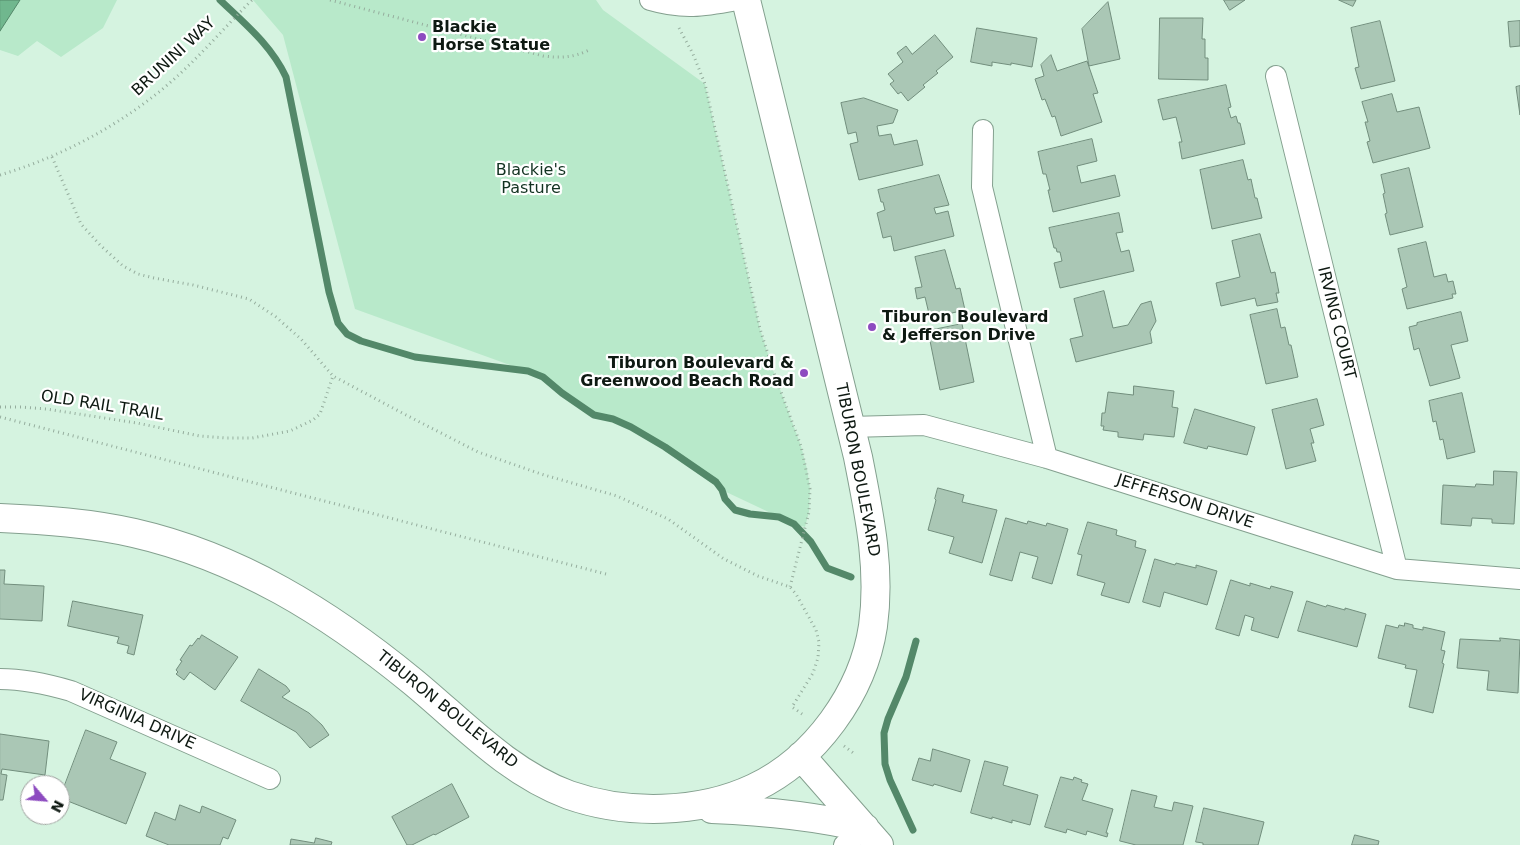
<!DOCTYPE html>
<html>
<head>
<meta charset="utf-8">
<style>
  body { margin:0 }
  #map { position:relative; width:1520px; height:845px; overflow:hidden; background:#d5f3e0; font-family:"DejaVu Sans",sans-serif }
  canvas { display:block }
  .north { position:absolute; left:20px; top:775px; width:50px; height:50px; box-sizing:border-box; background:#fff; border:1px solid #9fa3a0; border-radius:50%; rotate:117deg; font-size:14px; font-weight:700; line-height:20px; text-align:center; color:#0e1912 }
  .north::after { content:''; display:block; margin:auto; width:18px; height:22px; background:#8d4bc0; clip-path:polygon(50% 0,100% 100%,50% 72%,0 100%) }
</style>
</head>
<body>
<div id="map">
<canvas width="1520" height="845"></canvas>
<div class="north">N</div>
</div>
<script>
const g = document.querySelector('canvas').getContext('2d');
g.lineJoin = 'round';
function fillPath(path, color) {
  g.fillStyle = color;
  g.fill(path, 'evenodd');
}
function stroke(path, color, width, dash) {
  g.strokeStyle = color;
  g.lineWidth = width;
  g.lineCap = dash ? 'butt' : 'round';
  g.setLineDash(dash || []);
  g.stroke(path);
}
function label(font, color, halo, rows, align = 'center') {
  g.font = font + ' "DejaVu Sans",sans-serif';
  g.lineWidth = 4.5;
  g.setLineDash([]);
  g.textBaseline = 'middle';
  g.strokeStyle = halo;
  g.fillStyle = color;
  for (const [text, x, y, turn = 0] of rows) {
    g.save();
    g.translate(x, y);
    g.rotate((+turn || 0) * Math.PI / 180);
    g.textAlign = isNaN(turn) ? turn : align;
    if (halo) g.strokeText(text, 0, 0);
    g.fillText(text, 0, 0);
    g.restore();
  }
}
fillPath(new Path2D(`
  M0,0H117L103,28L61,57L37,41L18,56L0,50Z
  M253,0H596L603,10L705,84L760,329L774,373L801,446L807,469L810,489L809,512L805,527L794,524L722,490L716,482C689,463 661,442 632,427C620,421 607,421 595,415C576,406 559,390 543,377L355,309L283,35Z`), '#b8e9ca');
const water = new Path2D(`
  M0,0H20L0,31Z`);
fillPath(water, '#70b78e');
stroke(water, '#538869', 1);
stroke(new Path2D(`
  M220,0C245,24 271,45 286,77L329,292L338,323L347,334L361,341L415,357L528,371L543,377L562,393L594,415L613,419L631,427L665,447L716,482L722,490L725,499L735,510L750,514L779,517L794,524L811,542L827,568L851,577
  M913,830L890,780L885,764L884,733L888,719L906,677L916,641`), '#538869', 7);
const building = new Path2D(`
  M1224,0H1245L1230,10Z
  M1339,0H1356L1353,6Z
  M1108,2L1120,59L1089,66L1082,29Z
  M1160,18H1203L1202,39H1205V58H1208V80L1159,79Z
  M1380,21L1395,81L1361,89L1355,68L1359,67L1351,28Z
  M1520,21V46L1510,47L1508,22Z
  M977,28L1037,38L1032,67L1011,63V65L992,62V66L971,62Z
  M935,35L953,57L936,71L938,73L923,85L925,87L908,101L901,92L898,94L890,84L894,81L888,74L903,62L897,53L906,46L912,54Z
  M1051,55L1057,71L1087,61L1098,93L1093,94L1102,122L1061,136L1055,116L1052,117L1045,99L1042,100L1035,79L1044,76L1041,65Z
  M1226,85L1231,107L1228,108L1231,118L1236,116L1238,123H1240L1245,144L1182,159L1179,142H1182L1176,117L1163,120L1158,100Z
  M1520,86V115L1516,87Z
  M1392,94L1397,112L1419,107L1430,148L1373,163L1367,142L1370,141L1365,122H1368L1362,102Z
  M864,98L898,110L893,123L877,126L879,136L891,134L894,145L917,140L923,165L859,180L850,144L858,142L856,132L848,134L841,103Z
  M1092,139L1097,161L1077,166L1081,183L1115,175L1120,196L1053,212L1048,190H1050L1046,174H1043L1038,152Z
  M1243,160L1248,180L1251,179L1255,198H1257L1262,218L1212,229L1200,170Z
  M1409,168L1423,227L1390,235L1385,214L1387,213L1383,194L1385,193L1381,175Z
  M939,175L949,205L934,208L936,214L948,211L954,236L894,251L891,236L883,238L877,213L885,210L883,202H881L878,190Z
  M1119,213L1123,232L1116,233L1121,252L1129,250L1134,271L1060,288L1054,263L1062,261L1060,252H1057L1056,248H1054L1049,228Z
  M1260,234L1271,273L1275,272L1279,293H1276L1278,302L1257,306L1255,298L1221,306L1216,283L1240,277L1232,241Z
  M1426,242L1434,277L1446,274L1448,282L1453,281L1456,294H1452L1453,298L1407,309L1402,289L1407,287L1398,249Z
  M945,250L956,289L960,288L965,310L930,318L925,297L917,299L915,288L922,287L915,257Z
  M1104,291L1113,328L1128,325L1141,304L1151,301L1156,321L1150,332L1152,343L1076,362L1070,339L1083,336L1074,299Z
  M1277,309L1281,328L1285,327L1289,345H1291L1298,377L1266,384L1250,315Z
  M1461,312L1468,341L1451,345L1460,378L1430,386L1419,348L1414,350L1409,327L1417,325V323Z
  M962,324L974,382L940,390L928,331Z
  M1134,386L1174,391L1172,407L1178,408L1174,437L1144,434L1143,440L1118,437V432L1103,430L1104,426H1101L1102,413H1105L1108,392L1133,395Z
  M1462,393L1475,452L1447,459L1443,439L1440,440L1436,421L1433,422L1429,401Z
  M1317,399L1324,425L1310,429L1314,443H1311L1316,461L1286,469L1272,410Z
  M1195,409L1255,427L1247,455L1208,446L1207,449L1184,443Z
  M1494,471L1517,472L1514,524L1492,523V519L1472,518L1471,526L1441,524L1443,485L1475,487L1476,484L1493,485Z
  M938,488L964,495L962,502L997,510L982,563L949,553L954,537L928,530L936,500L935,499Z
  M1006,518L1027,524L1028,521L1046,526L1047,523L1068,529L1052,584L1032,578L1038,557L1020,552L1012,581L990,575Z
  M1088,522L1117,530L1116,535L1136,541L1135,547L1146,550L1129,603L1101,595L1105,583L1077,575L1082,555L1078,554Z
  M1155,559L1175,565L1176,563L1196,568V565L1217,571L1207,605L1164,592L1160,607L1143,602Z
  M0,570H5L4,584L44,586L42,621L0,619Z
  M1231,580L1250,586V583L1270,589L1271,586L1293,592L1278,638L1251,630L1254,618L1245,615L1239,636L1216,629Z
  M73,601L143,615L134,655L127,653L129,646L117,643L119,637L68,626Z
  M1307,601L1326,607L1327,605L1345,610V608L1366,614L1357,647L1298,631Z
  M1405,623L1413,625V628L1423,630V627L1445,632L1441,650L1445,651L1442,663L1444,664L1433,713L1409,707L1417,670L1405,668L1406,665L1378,658L1386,625L1398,628L1399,625L1404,626Z
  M202,635L238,657L215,690L190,672L184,680L176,674L178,672L176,670L182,661L180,660L190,645L192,646L198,638L199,639Z
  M1500,638L1520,640L1518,693L1487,690L1489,671L1457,668L1460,639L1500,641Z
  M259,669L286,686L290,691L282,697L309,713L322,725L329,735L310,748L296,732L241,701Z
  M86,730L117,742L110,759L146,773L126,824L60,798Z
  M0,734L49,741L45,775L2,769L1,774L7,775L3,800H0Z
  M933,749L970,760L961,792L934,784L933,786L912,780L919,758L930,761Z
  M985,761L1008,767L1003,785L1038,795L1030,825L1012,820V823L992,817V819L971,813Z
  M1061,777L1073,780L1074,777L1082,780L1081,782L1088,784L1082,800L1113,809L1106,833H1108L1107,837L1087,831L1086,835L1067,829L1066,833L1045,827Z
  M452,784L469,817L435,835L434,834L412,845H407L392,817Z
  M1132,790L1157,796L1154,807L1172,811L1174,802L1193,806L1183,845H1136L1120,841Z
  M180,805L200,813L202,806L236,820L228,839L223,837L220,845H169L146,836L155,812L175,820Z
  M1204,808L1264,822L1258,845H1203V843L1196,842Z
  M1355,835L1379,841L1378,845H1352Z
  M316,838L332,842L331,845H290L291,839L314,843Z`);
fillPath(building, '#aac7b5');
stroke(building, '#728e7d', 1);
const street = new Path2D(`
  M650,0C684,10 704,6 737,0
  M1276,76L1397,569
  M983,130L982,187L1047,458
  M850,427L924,425L1047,458L1397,569L1520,579
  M0,679C25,679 47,684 71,691L270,779
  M844,845L865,828`);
const secondary = new Path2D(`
  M0,518C45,520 90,523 134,533C239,557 329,613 412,681C462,722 507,772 569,795C626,815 699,814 754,788C815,759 863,693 873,626C881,568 869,513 858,457L746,0
  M801,756L879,845
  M712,809C764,811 815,816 865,828`);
stroke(street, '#84a08f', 22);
stroke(secondary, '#84a08f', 30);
stroke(new Path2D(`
  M330,0L543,56C560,58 573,58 589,50
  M679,28L693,54L705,84L760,329L774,373L801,446L810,489L809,512L790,587
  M52,157L81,224L100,245L123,266L138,274L154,278L193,285L249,299L276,317L301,339L333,376L406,415L478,452L541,474L617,496L668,519L724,559L758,576L790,587L796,594L816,630L819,642L818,658L813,673L792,707L805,716
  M0,175C60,157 117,127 165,87C196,61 223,29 252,0
  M0,407H21L46,409L137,423L200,436L226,438H252L290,431L313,420L320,414L333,376
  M0,417L606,574
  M844,746L856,755`), '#95ad9d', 3, [1, 4]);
stroke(street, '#fff', 20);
stroke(secondary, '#fff', 28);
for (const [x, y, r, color] of [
  [422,37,5,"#8d4bc0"],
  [872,327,5,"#8d4bc0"],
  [804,373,5,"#8d4bc0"]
]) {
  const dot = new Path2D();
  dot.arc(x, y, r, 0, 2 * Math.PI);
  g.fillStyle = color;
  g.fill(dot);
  stroke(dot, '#fff', 2);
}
label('bold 16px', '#0e1912', '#fff', [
  ["Blackie",432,28],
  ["Horse Statue",432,46],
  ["Tiburon Boulevard",882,318],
  ["& Jefferson Drive",882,336],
  ["Tiburon Boulevard &",794,364,"right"],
  ["Greenwood Beach Road",794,382,"right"]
], 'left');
label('16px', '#0e1912', '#fff', [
  ["BRUNINI WAY",174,57,-43],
  ["IRVING COURT",1336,323,76],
  ["OLD RAIL TRAIL",102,406,9],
  ["TIBURON BOULEVARD",857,470,79],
  ["JEFFERSON DRIVE",1185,502,18],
  ["TIBURON BOULEVARD",447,710,39],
  ["VIRGINIA DRIVE",137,720,24]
]);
label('16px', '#123221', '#fff', [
  ["Blackie's",531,171],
  ["Pasture",531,189]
]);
</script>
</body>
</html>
